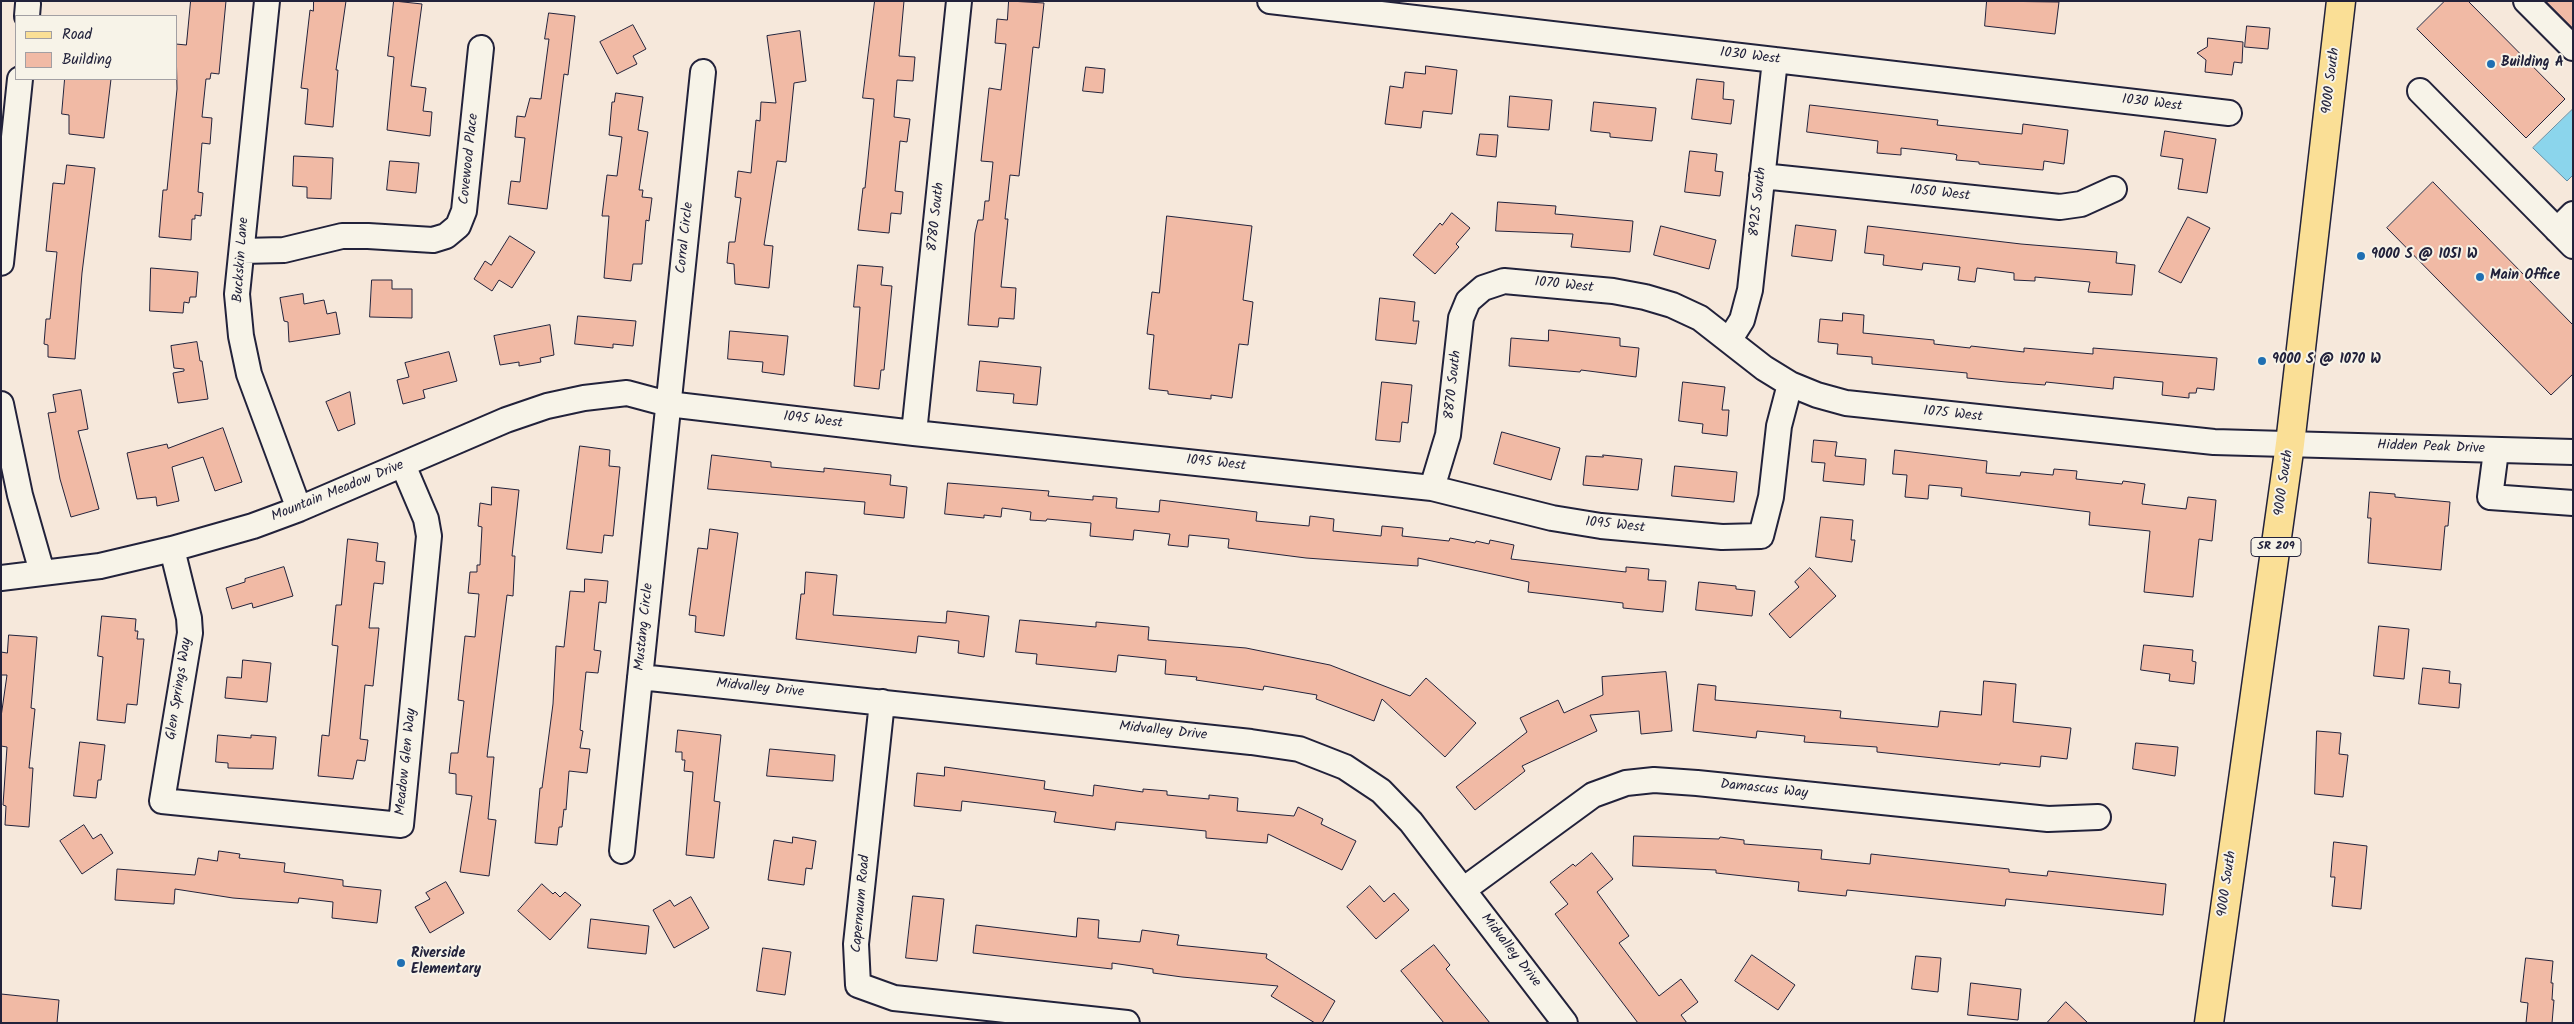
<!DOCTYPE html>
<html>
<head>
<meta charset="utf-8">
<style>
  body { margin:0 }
  #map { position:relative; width:2574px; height:1024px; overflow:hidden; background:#f6e8db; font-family:Kalam,sans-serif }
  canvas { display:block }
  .frame { position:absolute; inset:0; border:2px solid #22223b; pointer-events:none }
  .legend { position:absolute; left:15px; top:15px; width:162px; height:65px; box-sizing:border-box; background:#f7f3e8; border:1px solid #a29fa3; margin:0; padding:6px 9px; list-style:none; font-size:15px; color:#22223b }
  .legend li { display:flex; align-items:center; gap:10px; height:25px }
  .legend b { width:25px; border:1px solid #a29fa3 }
</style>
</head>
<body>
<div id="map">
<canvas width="2574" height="1024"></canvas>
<div class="frame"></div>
<ul class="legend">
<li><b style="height:6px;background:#fadf96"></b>Road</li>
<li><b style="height:14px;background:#f1baa5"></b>Building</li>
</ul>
</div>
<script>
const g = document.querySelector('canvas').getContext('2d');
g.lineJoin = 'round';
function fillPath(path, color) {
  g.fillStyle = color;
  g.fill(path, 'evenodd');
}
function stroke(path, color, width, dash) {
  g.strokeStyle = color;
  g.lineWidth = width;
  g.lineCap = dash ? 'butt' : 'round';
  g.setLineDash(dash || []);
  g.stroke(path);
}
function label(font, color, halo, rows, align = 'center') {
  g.font = font + ' Kalam,sans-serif';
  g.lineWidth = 4;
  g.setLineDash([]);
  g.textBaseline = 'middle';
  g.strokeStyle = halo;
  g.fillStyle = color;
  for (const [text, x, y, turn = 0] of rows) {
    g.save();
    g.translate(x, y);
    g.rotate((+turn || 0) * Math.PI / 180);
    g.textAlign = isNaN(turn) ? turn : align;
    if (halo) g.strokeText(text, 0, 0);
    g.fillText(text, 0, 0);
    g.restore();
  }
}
const water = new Path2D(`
  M2573,109V175L2567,181L2533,148Z`);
fillPath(water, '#8bd5ec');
stroke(water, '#618da5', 1);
const building = new Path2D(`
  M191,1H226L219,74L211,73L210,79H206L202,117L212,118L210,144L202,143L198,192L203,193L201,216L195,215V219H192L191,240L159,237L163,190H167L177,89L176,44L186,45Z
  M314,1H346L336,70H338L333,127L305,124L308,89L301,88L310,10L313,11Z
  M394,1L422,4L411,86L426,88L423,111L432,112L430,136L387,130L394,57L388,56Z
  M875,1H904L899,56L915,57L913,81L897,80L894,117L910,119L907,142L900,141L895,191L903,192L901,214L891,213L889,233L858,230L863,188H865L874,99L863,98Z
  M1009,1L1044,3L1039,48L1033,47L1019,176L1010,175L1005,219H1008L1001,287L1016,288L1014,319L999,318L998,327L968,325L975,233L978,220H983L985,201H989L993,162L981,161L989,88L1001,90L1006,44L995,43L997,19L1007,20Z
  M1987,1L2059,2L2055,34L1985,26Z
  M2445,1H2468L2565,99L2526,138L2417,29Z
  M2546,1H2573V28Z
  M549,13L575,16L568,75L564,74L547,209L508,204L511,181L520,182L525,138L515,137L517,116L525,117L530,98L541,99L549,39H545Z
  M633,25L646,49L633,56L637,64L617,74L600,42Z
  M2247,26L2270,28L2268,49L2245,47Z
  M800,31L806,81L794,83L786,162L777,161L764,245L773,246L769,288L735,284L734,264L727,263L729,242H735L741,198L735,197L738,171L751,173L756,120L760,121L761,102L776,103L767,36Z
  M2208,38L2243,42L2242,63L2234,62L2232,75L2205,72L2206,60L2197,53L2207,47Z
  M1426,66L1457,70L1452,114L1423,111L1421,128L1385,124L1390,86L1403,88L1405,72L1425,74Z
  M1086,67L1105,69L1103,93L1083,91Z
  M65,79H111L104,138L69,134V115L62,114Z
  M1697,79L1724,82L1723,99L1734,100L1731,124L1692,119Z
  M616,93L643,97L638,130L648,132L639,190H643L642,197L652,198L649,221L646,220L642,264H633L631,281L604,278L609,216H602L607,175L617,176L622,137L609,135L612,102H614Z
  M1510,96L1552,100L1549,130L1508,127Z
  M1594,102L1656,108L1652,141L1610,137V133L1591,131Z
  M1810,105L1938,120L1937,125L2022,134L2023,124L2068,130L2064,164L2044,161L2043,170L1979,164V162L1956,160L1957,155L1954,154L1901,148V155L1877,153L1878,141L1807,132Z
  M2165,131L2216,139L2207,193L2178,189L2183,159L2161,156Z
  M1480,134L1498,135L1496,157L1477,155Z
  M1690,151L1717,154L1715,171L1723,172L1720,196L1685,192Z
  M294,156L333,158L331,199L307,198V187L293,186Z
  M390,161L419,163L416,193L387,190Z
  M67,165L95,168L82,273L75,359L48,357V345L44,344L46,319H50L57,252L46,251L53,183L64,184Z
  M2433,182L2573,325V374L2551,395L2387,228Z
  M1498,202L1556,206L1555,214L1633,221L1630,252L1571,247L1573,234L1496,231Z
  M1452,213L1470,228L1456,244L1459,247L1435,274L1413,255L1440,223L1442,225Z
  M1167,216L1252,226L1243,300L1253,302L1248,345L1239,344L1232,398L1211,395V399L1168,394V391L1149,389L1154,335L1147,334L1152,292L1159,293Z
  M2188,217L2210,228L2181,283L2159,272Z
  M1796,225L1836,230L1832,261L1792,256Z
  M1661,226L1716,240L1709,269L1654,255Z
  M1868,226L2021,244L2117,252L2116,263L2135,265L2132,295L2088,292L2090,282L2035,277V281L2014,280V273L1977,268L1975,282L1958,280L1960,267L1923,263L1922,270L1883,265L1884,255L1865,253Z
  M510,236L535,252L512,288L499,280L492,291L474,279L485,261L491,265Z
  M858,265L883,267L881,285L892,286L884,370H881L879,389L854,386L860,307H854Z
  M151,268L198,272L196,297H190L189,303L184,302L183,313L150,311Z
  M372,280H392V289H412V318L370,317Z
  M303,294L304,304L324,300L327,314L336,312L340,334L289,342L288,322L284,321L280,298Z
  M1380,298L1415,302L1413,321H1419L1416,344L1376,340Z
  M1843,313L1864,315L1863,333L1934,340V344L1970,348L1971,346L2024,352V348L2093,354V348L2217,358L2214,390L2197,388L2196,393H2189V398L2162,395L2163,382L2114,377L2113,389L2046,382L2045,385L2006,382L1967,378V373L1872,364V357L1837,354L1838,344L1818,342L1820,319L1842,321Z
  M578,316L636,321L633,346L613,344V348L575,344Z
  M550,325L554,355L540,358L541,362L519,366V362L500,365L494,336Z
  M1549,330L1620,338V346L1639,348L1636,377L1581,370L1580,372L1568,371L1509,366L1511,338L1548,341Z
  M730,331L788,336L784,375L762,372L763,362L728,359Z
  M197,342L200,361H202L208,399L178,403L173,373L184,371V369L174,368L171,346Z
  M449,352L457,381L423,390L425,398L403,404L397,380L409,377L405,363Z
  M980,361L1041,367L1037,405L1013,403L1014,394L977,391Z
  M1382,382L1412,385L1408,423L1402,422L1400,442L1376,440Z
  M1683,382L1725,387L1722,410H1729L1727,436L1702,433L1703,424L1679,421Z
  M81,390L88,429L78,431L99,509L71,517L60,479L48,413L56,412L53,395Z
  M350,392L355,424L338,431L326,402Z
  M223,428L242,482L215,491L203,457L172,467L179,501L157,506L156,497L137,499L127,453L167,444L168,448Z
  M1502,432L1560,448L1551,480L1494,464Z
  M1814,440L1837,442L1835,456L1866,459L1864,485L1823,481L1825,463L1812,462Z
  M580,446L610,450L609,466L620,467L613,536L604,535L602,553L567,549Z
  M1895,450L1987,461L1986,473L2020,476L2021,472L2053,475L2054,469L2077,471L2076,479L2122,484L2123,481L2145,484L2142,504L2186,509L2188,497L2216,500L2212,541L2199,539L2193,597L2144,592L2150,531L2089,525L2090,512L1961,496L1962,488L1929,485L1928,499L1905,497L1907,475L1893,474Z
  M712,455L771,462V467L824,472V468L891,475L890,485L907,487L904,518L864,514L865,502L708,489Z
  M1603,455L1642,459L1638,490L1583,485L1586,456L1603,457Z
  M1675,466L1737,472L1734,502L1672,496Z
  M948,483L1049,491L1048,496L1093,500V496L1117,498L1116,508L1159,512L1160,500L1257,512L1256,521L1309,526L1310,516L1334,519L1333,531L1381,536L1382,526L1403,528L1402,536L1449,541L1450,538L1475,543L1476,541L1489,544L1490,540L1514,545L1511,559L1626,572V567L1649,569L1648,580L1666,581L1663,612L1623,608V603L1528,592L1529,582L1418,558V566L1306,558L1228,548L1229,539L1189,535L1188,547L1168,545L1170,534L1134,530L1133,540L1090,536L1091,523L1047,519L1046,521L1030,520L1031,512L1002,508L1001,517L984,515V518L945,514Z
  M492,487L519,490L512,556H515L513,596L507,595L487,757H494L488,819L496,820L489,876L460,872L472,796L456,794V774L449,773L451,753H458L464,701L458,700L465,636L475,637L479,594L468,593L470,572H477V565H480L482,527L478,526L480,503L491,505Z
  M2370,492L2395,494V497L2450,502L2448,526H2445L2441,570L2368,563L2371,518H2368Z
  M1821,517L1853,520L1851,540H1855L1852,562L1816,557Z
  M710,529L738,533L724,636L695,632L696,616L689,615L698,548L707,549Z
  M348,539L378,543L376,561L385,562L383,584L374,583L369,628H379L373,686L365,685L360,739L368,740L365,761L357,760L353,779L318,776L322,735L329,736L338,646L332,645L336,605H341Z
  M284,567L293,596L253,608L252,603L232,609L226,588L245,582V579Z
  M1810,568L1836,596L1790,638L1769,614L1799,587L1795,582Z
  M806,572L837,575L833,615L946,623L947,611L989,616L984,657L958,653L959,641L918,636L916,653L796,639L801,594H804Z
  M585,579L608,581L606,603L599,602L594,650L601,651L598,673L586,672L580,730L583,731L580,748L590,749L587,773L569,771L566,810L564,809L562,827H559L557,845L535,843L540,788H542L553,704L556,646L564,647L570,591L584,592Z
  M1699,582L1736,586V589L1755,591L1752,616L1696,610Z
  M102,616L136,619L135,631H138L137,639H144L137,705L127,704L125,723L97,720L103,657L98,656Z
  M1020,620L1096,627V622L1149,627L1148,640L1246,648L1330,665L1410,696L1426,678L1476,723L1445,757L1382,699L1374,721L1316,699L1317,695L1264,686L1263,690L1196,680L1197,677L1165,674L1166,660L1118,655L1116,672L1036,664L1037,654L1016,652Z
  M2379,626L2409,629L2404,679L2374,676Z
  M9,635L37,637L31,708L35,709L29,768H33L29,827L5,825L6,806L3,805L7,747L1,746V717L7,675H1V652L7,653Z
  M2144,645L2193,650L2192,661L2196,662L2194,684L2169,681L2170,674L2141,670Z
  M243,660L271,663L267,702L225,698L227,677L241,678Z
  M2423,668L2450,671L2449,683L2461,684L2459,708L2419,704Z
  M1666,672L1672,731L1641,734L1639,711L1590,715L1597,731L1522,766L1525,771L1475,810L1456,787L1527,732L1520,718L1558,700L1564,713L1603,695L1602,677Z
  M1984,681L2016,684L2013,722L2071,728L2067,759L2041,756L2040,767L2000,763V765L1877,752V747L1804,742L1805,736L1757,731L1756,738L1693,731L1698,684L1716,686L1715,700L1841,711L1840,718L1938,727L1940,711L1981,715Z
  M678,730L721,735L714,801L720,802L714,858L686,855L693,772L684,771L685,760H682V752H676Z
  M2317,731L2341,733L2339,754L2348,755L2343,797L2315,794Z
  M218,735L251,738V735L276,737L273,769L228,768V763L216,762Z
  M80,742L105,745L101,780H98L96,798L74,796Z
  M2136,743L2178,747L2175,776L2133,769Z
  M770,749L835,755L833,781L767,776Z
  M945,767L1045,781L1044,789L1093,796L1094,785L1143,792V789L1167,791V795L1209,799V795L1238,798L1237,811L1294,816L1298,807L1323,819L1321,824L1356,841L1342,870L1268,834L1267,843L1206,838V831L1116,822L1115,830L1054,822L1056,812L962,801L961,811L914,806L917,773L944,776Z
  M84,825L93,839L101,834L113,853L82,874L60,841Z
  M1634,836L1719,839L1720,837L1744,840V844L1822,850L1821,859L1870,864L1871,854L2009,869V872L2047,876L2048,871L2166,884L2163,915L2006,899L2005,906L1847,890L1846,896L1798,891L1799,882L1716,873V870L1633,866Z
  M793,837L816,841L812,869L806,868L804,885L768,880L774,840L792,843Z
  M2334,842L2367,846L2361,909L2332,906L2335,877H2331Z
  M219,851L240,854L239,858L285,863L284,872L343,880V886L381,890L377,923L332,918L333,902L299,898L298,903L233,898L175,889L174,904L115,900L117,869L195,875L198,858L217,861Z
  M1592,853L1613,879L1597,892L1629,936L1619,943L1659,996L1681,979L1698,1002L1681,1015L1687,1023H1638L1555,914L1568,904L1550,882L1573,864L1575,866Z
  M446,882L464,913L430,933L415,907L430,899L426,893Z
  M542,884L553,894L555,892L560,897L565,892L581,905L550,940L518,911Z
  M1370,886L1384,902L1394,893L1409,910L1376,939L1347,907Z
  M913,896L944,899L937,961L906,958Z
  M691,897L709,928L674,948L653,910L670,900L674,906Z
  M1078,918L1099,920L1098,938L1140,942L1142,930L1179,935L1177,945L1267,954L1266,958L1335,1001L1322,1023H1315L1271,996L1278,986L1182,977L1153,973V969L1112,963V969L973,953L976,925L1076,937Z
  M591,919L649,926L646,954L588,948Z
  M1434,945L1450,965L1446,969L1490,1023H1444L1401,971Z
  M763,948L791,952L785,995L757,991Z
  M1752,955L1795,985L1778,1010L1735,981Z
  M1916,956L1941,958L1938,992L1912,989Z
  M2526,958L2553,961L2551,983H2553L2552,1000H2554L2552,1023H2526L2528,1003L2521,1002Z
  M1971,983L2021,989L2018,1020L1968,1015Z
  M1,994L59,1000L57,1023H1Z
  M2066,1002L2088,1023H2047Z`);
fillPath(building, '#f1baa5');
stroke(building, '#22223b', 1);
const minor = new Path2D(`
  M267,1L237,294L241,336L249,374L299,509
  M1270,1L2229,113
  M2526,1L2573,48
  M27,16L28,4
  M2420,91L2573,246
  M1762,176L2060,207L2081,204L2114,189
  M2557,230L2573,214
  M242,251L284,250L342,236H368L433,240L446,236L458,226L464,211L481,48
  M1,263L20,79
  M1730,339L1742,320L1750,290L1775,60
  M1,404L20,495L42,572
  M914,433L959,1
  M2496,451L2490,497L2573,503
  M1432,488L1448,435L1461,318L1468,301L1483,288L1504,281L1613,291L1645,297L1672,305L1700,318L1764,368L1790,384L1817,395L1846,403L2214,442L2573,452
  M172,549L189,618L190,633L162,801L401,825L429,536L426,519L403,465
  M1,578L100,566L172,549L253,526L299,509L506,420L547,406L584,398L627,393L668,404L914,433L1432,488L1552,518L1601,526L1722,537L1761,536L1771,497L1779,426L1790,384
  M640,677L1251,742L1299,749L1345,767L1381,791L1411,822L1565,1023
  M882,702L856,944L858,985L894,998L1127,1023
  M622,851L703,72
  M1463,890L1593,795L1626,783L1654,780L1697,783L2048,819L2098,817`);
const major = new Path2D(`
  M2209,1023L2290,444L2341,1`);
stroke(minor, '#22223b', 28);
stroke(major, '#22223b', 31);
stroke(minor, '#f7f3e8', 24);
stroke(major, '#fadf96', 28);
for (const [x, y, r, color] of [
  [2491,64,5,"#1f6fb2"],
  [2361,256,5,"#1f6fb2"],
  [2480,277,5,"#1f6fb2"],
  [2262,361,5,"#1f6fb2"],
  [401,963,5,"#1f6fb2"]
]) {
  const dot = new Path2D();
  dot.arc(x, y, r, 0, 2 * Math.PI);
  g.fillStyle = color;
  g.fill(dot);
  stroke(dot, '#f7f3e8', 2);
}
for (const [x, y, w] of [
  [2276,547,50]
]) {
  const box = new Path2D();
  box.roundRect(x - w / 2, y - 9.5, w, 19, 4);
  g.fillStyle = '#f7f3e8';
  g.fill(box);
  stroke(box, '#22223b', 1);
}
label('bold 12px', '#22223b', null, [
  ["SR 209",2276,547]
]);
label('14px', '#22223b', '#f7f3e8', [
  ["1030 West",1750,57,7],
  ["9000 South",2332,81,-83],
  ["1030 West",2152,104,7],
  ["Covewood Place",470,159,-84],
  ["1050 West",1940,194,6],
  ["8925 South",1759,202,-84],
  ["8780 South",937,217,-84],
  ["Corral Circle",686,238,-84],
  ["Buckskin Lane",242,260,-86],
  ["1070 West",1564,286,6],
  ["8870 South",1454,385,-84],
  ["1075 West",1953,415,6],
  ["1095 West",813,421,7],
  ["Hidden Peak Drive",2431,448,2],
  ["1095 West",1216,464,6],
  ["9000 South",2285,483,-82],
  ["Mountain Meadow Drive",338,492,-22],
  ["1095 West",1615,526,6],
  ["Mustang Circle",645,627,-84],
  ["Glen Springs Way",180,689,-81],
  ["Midvalley Drive",760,689,6],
  ["Midvalley Drive",1163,732,6],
  ["Meadow Glen Way",407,762,-84],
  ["Damascus Way",1764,790,6],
  ["9000 South",2228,884,-82],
  ["Capernaum Road",862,904,-85],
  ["Midvalley Drive",1510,951,52]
]);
label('bold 14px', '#22223b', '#f7f3e8', [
  ["Building A",2501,64],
  ["9000 S @ 1051 W",2371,256],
  ["Main Office",2490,277],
  ["9000 S @ 1070 W",2272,361],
  ["Riverside",411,955],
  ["Elementary",411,971]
], 'left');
</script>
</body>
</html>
